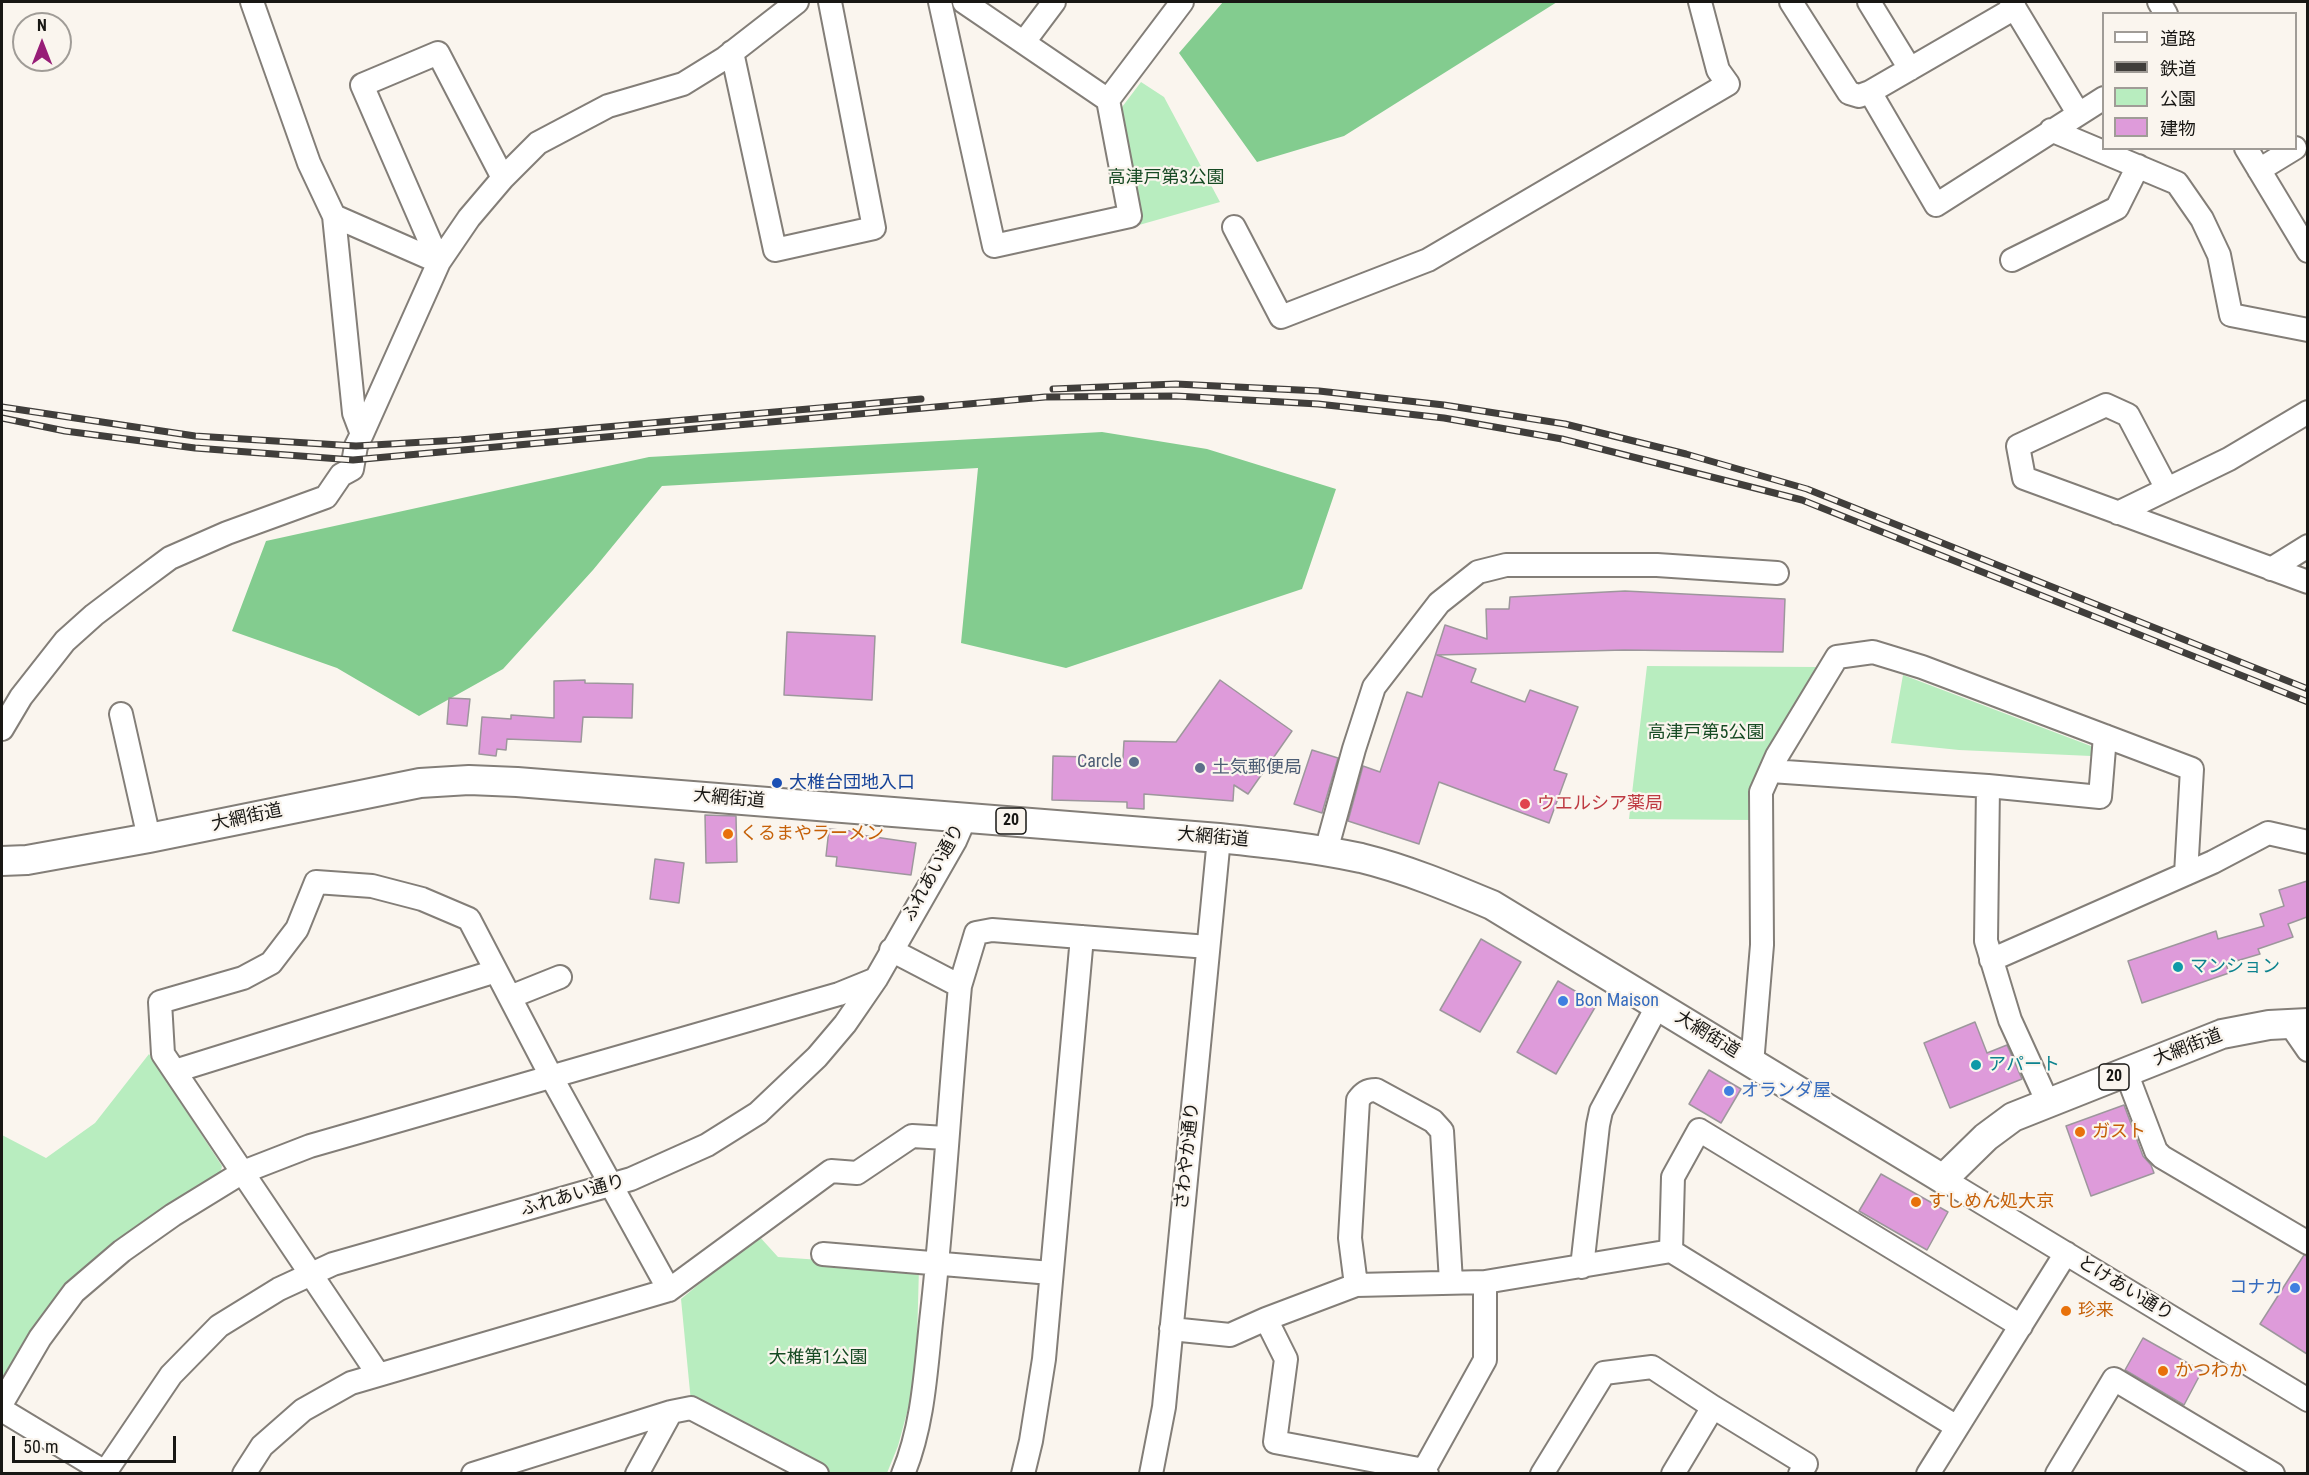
<!DOCTYPE html>
<html>
<head>
<meta charset="utf-8">
<style>
  body { margin:0 }
  #map { position:relative; width:2309px; height:1475px; overflow:hidden; background:#faf5ee; font-family:"Roboto Condensed","Noto Sans JP",sans-serif }
  canvas { display:block }
  .frame { position:absolute; inset:0; border:3px solid #181714; pointer-events:none }
  .legend { position:absolute; left:2102px; top:12px; width:195px; height:138px; box-sizing:border-box; background:#faf5ee; border:2px solid #a09c97; margin:0; padding:8px 10px; list-style:none; font-size:18px; color:#181714 }
  .legend li { display:flex; align-items:center; gap:12px; height:30px }
  .legend b { width:30px; border:2px solid #a09c97 }
  .north { position:absolute; left:12px; top:12px; width:60px; height:60px; box-sizing:border-box; background:#faf5ee; border:2px solid #a09c97; border-radius:50%; rotate:0deg; font-size:16px; font-weight:700; line-height:24px; text-align:center; color:#181714 }
  .north::after { content:''; display:block; margin:auto; width:21px; height:27px; background:#971d77; clip-path:polygon(50% 0,100% 100%,50% 72%,0 100%) }
  .scale { position:absolute; left:12px; top:1436px; width:164px; height:27px; box-sizing:border-box; border:3px solid #181714; border-top:0; padding-left:8px; font-size:18px; line-height:21px; white-space:nowrap; color:#181714; -webkit-text-stroke:4px #faf5ee; paint-order:stroke }
</style>
</head>
<body>
<div id="map">
<canvas width="2309" height="1475"></canvas>
<div class="frame"></div>
<ul class="legend">
<li><b style="height:8px;background:#fff"></b>道路</li>
<li><b style="height:8px;background:#403e3b"></b>鉄道</li>
<li><b style="height:16px;background:#b8edbf"></b>公園</li>
<li><b style="height:16px;background:#de9bda"></b>建物</li>
</ul>
<div class="north">N</div>
<div class="scale">50 m</div>
</div>
<script>
const g = document.querySelector('canvas').getContext('2d');
g.lineJoin = 'round';
function fillPath(path, color) {
  g.fillStyle = color;
  g.fill(path, 'evenodd');
}
function stroke(path, color, width, dash) {
  g.strokeStyle = color;
  g.lineWidth = width;
  g.lineCap = dash ? 'butt' : 'round';
  g.setLineDash(dash || []);
  g.stroke(path);
}
function label(font, color, halo, rows, align = 'center') {
  g.font = font + ' "Roboto Condensed","Noto Sans JP",sans-serif';
  g.lineWidth = 4.5;
  g.setLineDash([]);
  g.textBaseline = 'middle';
  g.strokeStyle = halo;
  g.fillStyle = color;
  for (const [text, x, y, turn = 0] of rows) {
    g.save();
    g.translate(x, y);
    g.rotate((+turn || 0) * Math.PI / 180);
    g.textAlign = isNaN(turn) ? turn : align;
    if (halo) g.strokeText(text, 0, 0);
    g.fillText(text, 0, 0);
    g.restore();
  }
}
fillPath(new Path2D(`
  M1141,82L1164,97L1220,202L1139,225L1116,115Z
  M1647,666L1816,667L1756,782L1753,820L1629,819Z
  M1903,675L2091,746V756L1959,750L1891,743Z
  M149,1054L222,1166L220,1176L52,1306L2,1380V1135L46,1158L95,1123Z
  M758,1235L778,1257L919,1267L916,1379L898,1446L887,1473H828L691,1402L681,1299Z`), '#b8edbf');
fillPath(new Path2D(`
  M1223,2H1557L1344,136L1257,162L1179,53Z
  M1102,432L1207,449L1336,489L1302,589L1066,668L961,643L978,468L662,486L593,570L503,669L419,716L337,668L232,631L266,541L649,457Z`), '#83cc8f');
const building = new Path2D(`
  M1625,591L1785,599L1783,652L1624,650L1437,655L1476,669L1471,682L1525,702L1530,690L1578,707L1554,770L1567,774L1549,823L1439,782L1419,844L1348,821L1363,766L1380,772L1407,692L1422,697L1445,625L1487,639L1486,609H1509L1510,597Z
  M787,632L875,636L872,700L784,695Z
  M585,680V683L633,684L632,718L583,717L581,742L507,739L506,750L497,749L496,756L479,754L482,717L511,719V715L554,718V681Z
  M1220,680L1292,731L1248,794L1234,785L1233,801L1144,794V809L1127,808V802L1052,800L1053,756L1123,758L1124,741L1176,742Z
  M449,698L470,699L467,726L447,724Z
  M1312,750L1338,758L1322,813L1294,804Z
  M705,815L736,816L737,862L706,863Z
  M829,829L862,832L861,835L916,843L911,875L836,866L837,857L826,856Z
  M655,859L684,863L679,903L650,899Z
  M2307,881V917L2288,924L2293,937L2258,949L2260,954L2226,964L2229,973L2142,1003L2128,961L2216,931L2218,939L2264,926L2260,914L2284,906L2279,890Z
  M1481,939L1521,962L1480,1032L1440,1010Z
  M1558,981L1597,1004L1556,1074L1517,1052Z
  M1975,1022L1987,1053L2007,1045L2022,1079L1950,1108L1924,1043Z
  M1709,1070L1741,1089L1721,1123L1689,1104Z
  M2124,1105L2143,1156L2151,1165L2154,1173L2091,1196L2066,1126Z
  M1881,1174L1948,1212L1927,1250L1859,1211Z
  M2304,1255L2307,1256V1354L2260,1324Z
  M2143,1338L2202,1371L2184,1405L2125,1370Z`);
fillPath(building, '#de9bda');
stroke(building, '#9d979c', 1.5);
const minor = new Path2D(`
  M252,2L309,163L334,216L354,413L362,434
  M940,2L994,246L1130,216L1108,100L964,2
  M1791,2L1849,93L1859,96L1870,92
  M1869,2L1910,69
  M2011,2L2078,113
  M2159,2L2166,14
  M2015,8L1870,92L1936,205L2104,98
  M1024,42L1054,2
  M732,52L775,250L874,228L830,2
  M1108,100L1182,2
  M2051,130L2177,183L2202,219L2219,255L2231,315L2308,330
  M2246,148L2308,251
  M2259,170L2295,148
  M334,216L439,262
  M1234,227L1281,317L1428,260L1728,84L1718,70L1700,2
  M2012,260L2117,208L2138,166
  M439,262L362,85L438,53L503,178
  M2167,489L2128,415L2106,405L2018,446L2024,478L2308,582
  M2118,513L2229,459L2308,412
  M2271,569L2308,546
  M121,714L149,838
  M2,729L21,697L65,641L94,615L131,587L170,558L227,533L326,497L341,475L352,469L356,446L362,434L439,262L469,218L503,178L538,143L608,106L683,84L725,58L797,2
  M1771,771L1988,786L2100,797L2105,736
  M1988,786L1986,941L2010,1020L2048,1103
  M1326,851L1354,749L1374,687L1439,603L1478,572L1506,565H1657L1777,573
  M891,950L960,986C950,1095 944,1204 932,1313C926,1366 924,1424 903,1474
  M1991,960L2213,862L2268,833L2308,842
  M960,986L976,933L992,930L1208,947
  M510,997L560,977
  M2290,1024L2308,1050
  M1752,1064L1762,945L1761,792L1777,756L1837,657L1873,652L1922,667L2192,769L2186,874
  M175,1071L496,971
  M2126,1072L2156,1151L2162,1157L2308,1243
  M1943,1179L2308,1400
  M1671,1251L1673,1177L1699,1130L2021,1326
  M823,1254L1051,1273
  M1582,1267L1598,1125L1601,1111L1658,1005
  M1356,1285L1350,1238L1358,1100C1363,1093 1367,1090 1376,1090L1433,1121L1442,1131L1451,1282
  M1266,1319L1356,1285L1485,1282L1671,1251L1957,1427
  M1171,1329L1230,1335L1266,1319L1286,1359L1275,1442L1424,1470L1427,1474
  M378,1374L163,1054L160,1002L243,978L271,963L297,929L316,882L372,886L422,899L469,919L552,1078L669,1290
  M2,1403L40,1338L74,1292L122,1251L173,1215L243,1172L310,1146L839,994L876,979
  M2,1410L108,1474
  M1424,1470L1485,1360V1282
  M104,1474L171,1375L219,1326L279,1289L333,1264L631,1179L707,1145L758,1113L817,1057L845,1024L876,979L955,841L965,818
  M244,1474L262,1446L303,1410L351,1383L669,1290L831,1171L857,1173L912,1136L946,1138
  M473,1474L671,1412L691,1408L817,1474
  M637,1474L671,1412
  M1023,1474L1031,1441L1044,1359L1082,937
  M1151,1474L1164,1407L1219,838
  M1542,1474L1604,1373L1652,1367L1713,1407
  M1673,1474L1713,1407L1806,1464L1800,1474
  M1928,1474L2066,1253
  M2057,1474L2114,1379L2273,1474`);
const major = new Path2D(`
  M2,861L27,860L149,838L420,783L469,780L517,782L1219,838C1267,843 1314,848 1361,858C1406,869 1449,887 1492,905L1943,1179L1986,1137L2013,1117L2222,1034L2269,1025L2308,1023`);
stroke(minor, '#837e78', 26);
stroke(major, '#837e78', 32);
stroke(minor, '#fff', 22);
stroke(major, '#fff', 28);
const rail = new Path2D(`
  M1053,389L1176,384L1319,391L1444,405L1565,424L1686,454L1807,489L2308,689
  M2,407L195,436L356,446L459,440L921,399
  M2,418L65,431L195,448L353,460L1045,397L1176,396L1318,404L1444,418L1562,439L1802,500L2308,702`);
stroke(rail, '#403e3b', 7);
stroke(rail, '#faf5ee', 4.5, [14]);
for (const [x, y, r, color] of [
  [1134,762,6,"#5c6f8a"],
  [1200,768,6,"#5c6f8a"],
  [777,783,6,"#1a4fb4"],
  [1525,804,6,"#e0444e"],
  [728,834,6,"#e8710a"],
  [2178,967,6,"#0f9aa8"],
  [1563,1001,6,"#3f7fe0"],
  [1976,1065,6,"#0f9aa8"],
  [1729,1091,6,"#3f7fe0"],
  [2080,1132,6,"#e8710a"],
  [1916,1202,6,"#e8710a"],
  [2295,1288,6,"#3f7fe0"],
  [2066,1311,6,"#e8710a"],
  [2163,1371,6,"#e8710a"]
]) {
  const dot = new Path2D();
  dot.arc(x, y, r, 0, 2 * Math.PI);
  g.fillStyle = color;
  g.fill(dot);
  stroke(dot, '#faf5ee', 2);
}
for (const [x, y, w] of [
  [1011,821,30],
  [2114,1077,30]
]) {
  const box = new Path2D();
  box.roundRect(x - w / 2, y - 13, w, 26, 4.5);
  g.fillStyle = '#faf5ee';
  g.fill(box);
  stroke(box, '#181714', 1.5);
}
label('bold 16px', '#181714', null, [
  ["20",1011,821],
  ["20",2114,1077]
]);
label('18px', '#164a23', '#faf5ee', [
  ["高津戸第3公園",1166,178],
  ["高津戸第5公園",1706,733],
  ["大椎第1公園",818,1358]
]);
label('18px', '#4e5e75', '#faf5ee', [
  ["Carcle",1122,762],
  ["土気郵便局",1212,768,"left"]
], 'right');
label('18px', '#164399', '#faf5ee', [
  ["大椎台団地入口",789,783]
], 'left');
label('18px', '#181714', '#faf5ee', [
  ["大網街道",729,799,5],
  ["大網街道",247,818,-12],
  ["大網街道",1213,838,5],
  ["ふれあい通り",934,873,-61],
  ["大網街道",1707,1035,32],
  ["大網街道",2188,1048,-21],
  ["さわやか通り",1188,1156,-84],
  ["ふれあい通り",573,1196,-16],
  ["とけあい通り",2125,1289,31]
]);
label('18px', '#be3a42', '#faf5ee', [
  ["ウエルシア薬局",1537,804]
], 'left');
label('18px', '#c56008', '#faf5ee', [
  ["くるまやラーメン",740,834],
  ["ガスト",2092,1132],
  ["すしめん処大京",1928,1202],
  ["珍来",2078,1311],
  ["かつわか",2175,1371]
], 'left');
label('18px', '#0d838f', '#faf5ee', [
  ["マンション",2190,967],
  ["アパート",1988,1065]
], 'left');
label('18px', '#366cbe', '#faf5ee', [
  ["Bon Maison",1575,1001],
  ["オランダ屋",1741,1091],
  ["コナカ",2283,1288,"right"]
], 'left');
</script>
</body>
</html>
